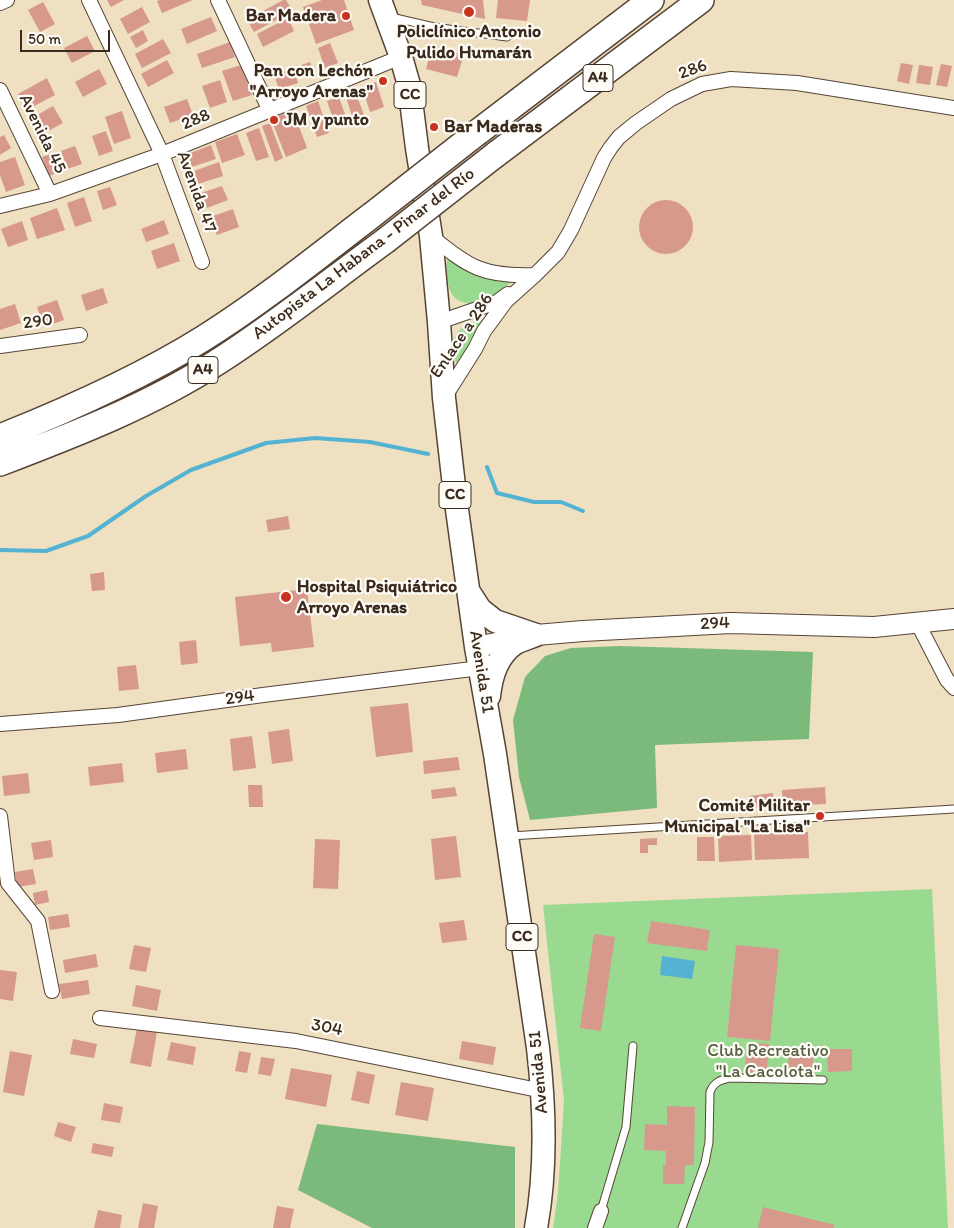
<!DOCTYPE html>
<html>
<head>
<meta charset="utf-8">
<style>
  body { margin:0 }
  #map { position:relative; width:954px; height:1228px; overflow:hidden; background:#eee0c0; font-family:Itim,sans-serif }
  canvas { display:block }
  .scale { position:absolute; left:20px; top:30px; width:90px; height:22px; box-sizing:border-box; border:2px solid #3b2a1e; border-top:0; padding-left:6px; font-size:15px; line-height:18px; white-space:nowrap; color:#3b2a1e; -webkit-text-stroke:4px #fdfcf7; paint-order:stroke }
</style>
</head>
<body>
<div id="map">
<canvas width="954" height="1228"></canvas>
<div class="scale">50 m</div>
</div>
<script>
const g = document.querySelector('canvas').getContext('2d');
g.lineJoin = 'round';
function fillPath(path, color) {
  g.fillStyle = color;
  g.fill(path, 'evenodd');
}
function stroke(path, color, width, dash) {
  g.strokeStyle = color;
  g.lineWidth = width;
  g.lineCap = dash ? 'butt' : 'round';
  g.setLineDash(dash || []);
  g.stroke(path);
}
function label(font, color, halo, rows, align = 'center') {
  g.font = font + ' Itim,sans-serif';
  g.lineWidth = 4.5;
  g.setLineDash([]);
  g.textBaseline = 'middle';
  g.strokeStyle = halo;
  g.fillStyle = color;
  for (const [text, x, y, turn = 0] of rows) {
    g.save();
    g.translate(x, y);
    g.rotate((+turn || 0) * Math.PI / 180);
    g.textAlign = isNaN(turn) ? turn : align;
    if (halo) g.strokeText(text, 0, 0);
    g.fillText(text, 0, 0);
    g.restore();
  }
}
fillPath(new Path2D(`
  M448,258L512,281C505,287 497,297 488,300C469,307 450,304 448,281C447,272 445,266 448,258Z
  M486,318L481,328L457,365C446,335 459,325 486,318Z
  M932,889L948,1228H553L558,1193L564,1101L543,905Z`), '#9ada90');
fillPath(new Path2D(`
  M620,646L813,652L809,739L655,745L657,808L530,820L519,777L513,720L525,677L545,656L571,648Z
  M317,1124L515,1147V1228H372L298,1190Z`), '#7bba7a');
fillPath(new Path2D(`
  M662,956L695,961L692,979L660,975Z`), '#54b3d2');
stroke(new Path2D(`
  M487,467L497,493L534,502H561L583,511
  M0,550L46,551L88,536L146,496L191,470L266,443L315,438L370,442L428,454`), '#54b3d2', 4);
fillPath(new Path2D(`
  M107,0H124L111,7Z
  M160,0H193L162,13L157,1Z
  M283,0H286L293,11L254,32L247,20Z
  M322,0H344L354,30L316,44L303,7Z
  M421,0H483L485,19L422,5Z
  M498,0H530L527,21L496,18Z
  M43,2L55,24L40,32L28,10Z
  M142,7L150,22L128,34L120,19Z
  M211,17L217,31L187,44L181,29Z
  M288,18L294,31L263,47L257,34Z
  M143,30L148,41L136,48L130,37Z
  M87,36L95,51L72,63L64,48Z
  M163,39L171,53L142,68L135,54Z
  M230,42L235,57L202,68L197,54Z
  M330,43L338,63L325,68L318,48Z
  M432,46L464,54L457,77L426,69Z
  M167,60L174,73L148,87L141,74Z
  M310,62L315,75L305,78L301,65Z
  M901,63L913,65L909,84L897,81Z
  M941,64L952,66L947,87L936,85Z
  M241,65L252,95L233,101L222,71Z
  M919,65L933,67L930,85L916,83Z
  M293,68L298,83L279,89L274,75Z
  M99,69L107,84L83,97L75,82Z
  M47,78L55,95L27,110L18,94Z
  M220,80L227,102L210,108L202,86Z
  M376,82L384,107L370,112L362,87Z
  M355,91L364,115L353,119L345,94Z
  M339,97L347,120L335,124L327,101Z
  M187,99L193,115L170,123L164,107Z
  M318,101L329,133L317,137L306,106Z
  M53,106L63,123L39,136L30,119Z
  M293,110L307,148L286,157L271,119Z
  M122,111L131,138L114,144L105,117Z
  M270,123L283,158L275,162L262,126Z
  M259,128L269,157L256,161L246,133Z
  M106,131L113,151L99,156L92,136Z
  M237,134L245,155L222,163L215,142Z
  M4,135L11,148L0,155V137Z
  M211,145L216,159L192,167L188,154Z
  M75,146L82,164L67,169L61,151Z
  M56,152L62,171L49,176L42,157Z
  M15,157L25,185L6,192L0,175V162Z
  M219,162L223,176L198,184L194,171Z
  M222,186L228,200L207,208L201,193Z
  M110,187L117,205L103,210L97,191Z
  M84,197L92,221L75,227L67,203Z
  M639 227a27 27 0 1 1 54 0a27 27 0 1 1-54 0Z
  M57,208L65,230L37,239L30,218Z
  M233,209L239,227L217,235L210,217Z
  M164,220L169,234L146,242L141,229Z
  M22,221L28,240L8,247L1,229Z
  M174,243L180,261L157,269L151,251Z
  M103,288L108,303L86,311L81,295Z
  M57,300L64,320L44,327L37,307Z
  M15,304L21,323L0,330V309Z
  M288,516L290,529L268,532L266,520Z
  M104,572L105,590L92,591L90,574Z
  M307,589L314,647L272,652L271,643L240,646L235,597Z
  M196,640L198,663L181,665L179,642Z
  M136,665L139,689L119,691L117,667Z
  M408,703L413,752L376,757L370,707Z
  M289,729L293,761L272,764L268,732Z
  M252,736L256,768L233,771L230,739Z
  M186,749L188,769L157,773L155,753Z
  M458,757L460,770L424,774L423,761Z
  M122,763L124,782L90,786L88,767Z
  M28,773L30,793L4,796L2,776Z
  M248,785H262L263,807H249Z
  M455,787L457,796L432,799L431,790Z
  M825,787L826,804L783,806L782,790Z
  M773,793L774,806L751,808L749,796Z
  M808,832L809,858L755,860L754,834Z
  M751,835L752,860L719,862L718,836Z
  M456,836L461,877L435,880L431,839Z
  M697,837H714L715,861H697Z
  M657,838V845H648V853H640V839Z
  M315,839L340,840L338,889L313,888Z
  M51,840L53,857L34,860L31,843Z
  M33,869L36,884L17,887L15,872Z
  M47,890L49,902L35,905L33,893Z
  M68,914L70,927L50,930L48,917Z
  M464,920L467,940L442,943L439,923Z
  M651,921L710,930L707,951L647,943Z
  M594,934L615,937L601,1031L580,1028Z
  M134,945L151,948L146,972L129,969Z
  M736,945L779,949L770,1041L727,1037Z
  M96,954L98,967L65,973L63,960Z
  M0,970L17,972L13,1001L0,999Z
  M88,980L90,994L62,999L59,984Z
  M136,985L161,990L157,1011L132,1006Z
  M137,1028L157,1032L151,1067L130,1063Z
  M73,1039L97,1044L94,1058L70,1054Z
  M462,1041L496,1047L493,1065L459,1059Z
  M171,1042L196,1047L193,1065L167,1060Z
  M748,1042L769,1044L766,1076L744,1074Z
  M827,1049H852V1071L828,1072Z
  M789,1050L813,1051V1071L788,1070Z
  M10,1051L32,1055L24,1096L3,1092Z
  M239,1051L251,1053L247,1073L235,1071Z
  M261,1057L275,1059L271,1076L258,1074Z
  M291,1068L332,1075L326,1107L285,1099Z
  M357,1071L375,1075L369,1104L351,1100Z
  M401,1082L434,1088L428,1121L395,1115Z
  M104,1103L123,1107L120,1123L101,1120Z
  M667,1106L695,1107L694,1165H685L684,1184H663V1165H666V1151L644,1150L645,1124L667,1125Z
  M58,1122L76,1127L71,1142L54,1136Z
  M93,1143L114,1147L112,1157L91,1153Z
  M143,1203L158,1206L154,1228H138Z
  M277,1206L294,1209L290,1228H273Z
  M763,1207L835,1225L834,1228H758Z
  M98,1210L122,1215L120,1228H94Z`), '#d6998b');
const lane = new Path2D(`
  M391,17L434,27L507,37
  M510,836L954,809
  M601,1211L626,1127L633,1046
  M682,1228L705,1163L709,1142L710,1092C714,1082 720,1080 730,1078L823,1080`);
const street = new Path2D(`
  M89,0L162,154L202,262
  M218,0L270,111
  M0,3L7,0
  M0,90L50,194
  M0,206L50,194L162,154L401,57
  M431,236C469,268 485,277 535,275
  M439,322L497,302L508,294
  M0,346L80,335
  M444,398L475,349L484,331L506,301L535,275L558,252L571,230L604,158L611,147L619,137L636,123L671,99L702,84L731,79L797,83L954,108
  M917,622L947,680L954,688
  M0,724L118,715L263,695L480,668
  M0,816L8,883L38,921L52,991
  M100,1018L296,1041L543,1091
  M595,1228L601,1211`);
const secondary = new Path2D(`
  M476,647L536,635L583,631L731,623L874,627L954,619`);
const primary = new Path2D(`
  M380,0L401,57L409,85L417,148L431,236L439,322L444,398L455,495L476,647L495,754L538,1048C545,1108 547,1168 536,1228
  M469,592L480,609L495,621L536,635
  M489,696C491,677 497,656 514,644C520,640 529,638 536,635`);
const highway = new Path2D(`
  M478,132L651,0
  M495,155L701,0
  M0,437C70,409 140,378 204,338C263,301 317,257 372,215
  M0,463C76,434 151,405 219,361C277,324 330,281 385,241`);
stroke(lane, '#564536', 9);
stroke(street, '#564536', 16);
stroke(secondary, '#564536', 22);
stroke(primary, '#564536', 25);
stroke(highway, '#564536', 28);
stroke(lane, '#fff', 7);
stroke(street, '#fff', 14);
stroke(secondary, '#fff', 20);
stroke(primary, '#fff', 22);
stroke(highway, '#fff', 25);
const highwayBridge = new Path2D(`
  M372,215L478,132
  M385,241L495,155`);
stroke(highwayBridge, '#564536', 28, []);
stroke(highwayBridge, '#fff', 25);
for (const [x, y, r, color] of [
  [469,12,6,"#c8321e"],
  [346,16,5,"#c8321e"],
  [383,81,5,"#c8321e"],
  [274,120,5,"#c8321e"],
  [434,127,5,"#c8321e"],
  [286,597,6,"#c8321e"],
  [820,816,5,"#c8321e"]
]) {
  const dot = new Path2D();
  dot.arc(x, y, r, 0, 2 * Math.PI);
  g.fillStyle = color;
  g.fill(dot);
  stroke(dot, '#fdfcf7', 2);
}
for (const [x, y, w] of [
  [598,78,30],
  [410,95,32],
  [203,370,30],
  [455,495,32],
  [522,937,32]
]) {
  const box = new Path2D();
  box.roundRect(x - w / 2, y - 13.5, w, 27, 4);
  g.fillStyle = '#fdfcf7';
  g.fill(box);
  stroke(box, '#3b2a1e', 1);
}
label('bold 16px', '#3b2a1e', null, [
  ["A4",598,78],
  ["CC",410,95],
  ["A4",203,370],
  ["CC",455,495],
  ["CC",522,937]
]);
label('bold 18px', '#3b2a1e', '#fdfcf7', [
  ["Bar Madera",336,16],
  ["Policlínico Antonio",469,32,"center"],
  ["Pulido Humarán",469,53,"center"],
  ["Pan con Lechón",373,71],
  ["\"Arroyo Arenas\"",373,92],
  ["JM y punto",284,120,"left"],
  ["Bar Maderas",444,127,"left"],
  ["Hospital Psiquiátrico",297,587,"left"],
  ["Arroyo Arenas",297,608,"left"],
  ["Comité Militar",810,806],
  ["Municipal \"La Lisa\"",810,827]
], 'right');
label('18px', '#3b2a1e', '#fdfcf7', [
  ["286",693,70,-19],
  ["288",196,120,-22],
  ["Avenida 45",42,134,64],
  ["Avenida 47",196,192,70],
  ["Autopista La Habana - Pinar del Río",364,254,-37],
  ["290",38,322,-8],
  ["Enlace a 286",462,336,-56],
  ["294",715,624,-3],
  ["Avenida 51",481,672,81],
  ["294",240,698,-8],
  ["304",327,1028,11],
  ["Avenida 51",539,1072,-95]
]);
label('18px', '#585f40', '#fdfcf7', [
  ["Club Recreativo",768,1051],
  ["\"La Cacolota\"",768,1072]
]);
</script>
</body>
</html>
